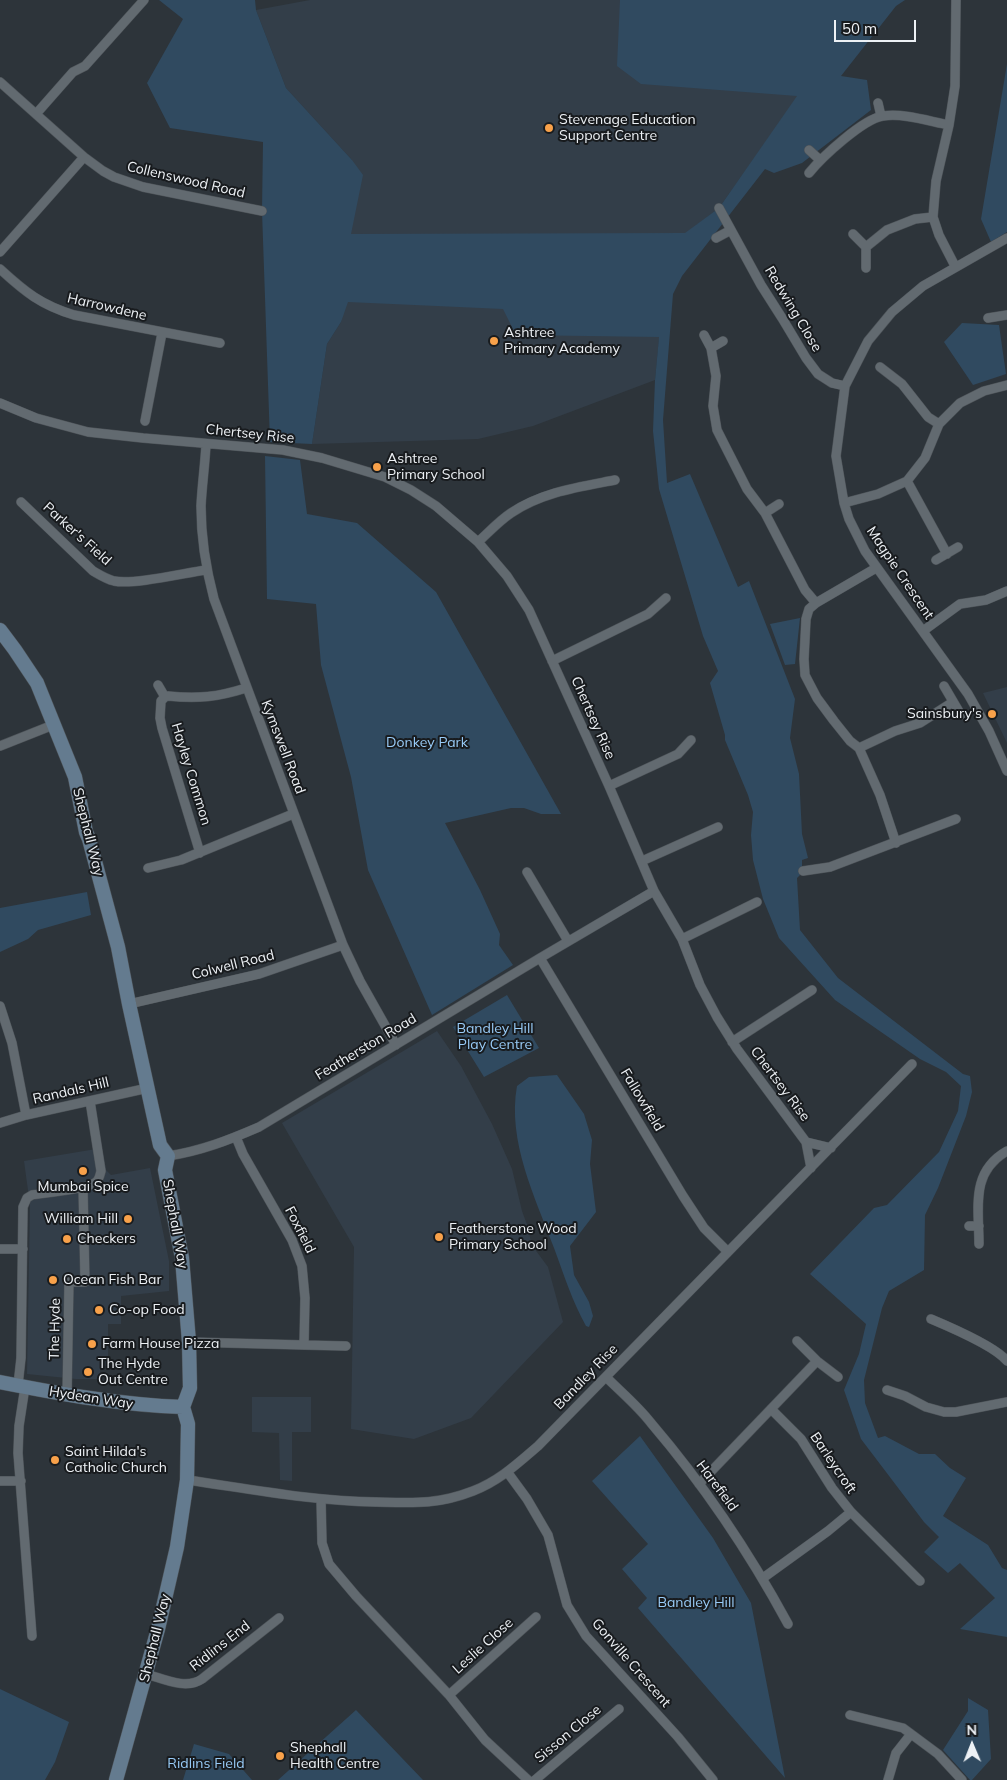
<!DOCTYPE html>
<html>
<head>
<meta charset="utf-8">
<style>
  body { margin:0 }
  #map { position:relative; width:1007px; height:1780px; overflow:hidden; background:#2d343a; font-family:Mulish,sans-serif }
  canvas { display:block }
  .north { position:absolute; left:947px; top:1720px; width:50px; height:50px; -webkit-text-stroke:4px #181b1e; paint-order:stroke; rotate:359deg; font-size:14px; font-weight:700; line-height:20px; text-align:center; color:#edf1f5 }
  .north::after { content:''; display:block; margin:auto; width:18px; height:22px; background:#edf1f5; clip-path:polygon(50% 0,100% 100%,50% 72%,0 100%) }
  .scale { position:absolute; left:834px; top:20px; width:82px; height:22px; box-sizing:border-box; border:2px solid #edf1f5; border-top:0; padding-left:6px; font-size:15px; line-height:18px; white-space:nowrap; color:#edf1f5; -webkit-text-stroke:4px #181b1e; paint-order:stroke }
</style>
</head>
<body>
<div id="map">
<canvas width="1007" height="1780"></canvas>
<div class="north">N</div>
<div class="scale">50 m</div>
</div>
<script>
const g = document.querySelector('canvas').getContext('2d');
g.lineJoin = 'round';
function fillPath(path, color) {
  g.fillStyle = color;
  g.fill(path, 'evenodd');
}
function stroke(path, color, width, dash) {
  g.strokeStyle = color;
  g.lineWidth = width;
  g.lineCap = dash ? 'butt' : 'round';
  g.setLineDash(dash || []);
  g.stroke(path);
}
function label(font, color, halo, rows, align = 'center') {
  g.font = font + ' Mulish,sans-serif';
  g.lineWidth = 4;
  g.setLineDash([]);
  g.textBaseline = 'middle';
  g.strokeStyle = halo;
  g.fillStyle = color;
  for (const [text, x, y, turn = 0] of rows) {
    g.save();
    g.translate(x, y);
    g.rotate((+turn || 0) * Math.PI / 180);
    g.textAlign = isNaN(turn) ? turn : align;
    if (halo) g.strokeText(text, 0, 0);
    g.fillText(text, 0, 0);
    g.restore();
  }
}
fillPath(new Path2D(`
  M310,0H855L820,65L719,208L685,234L665,278L655,380L533,426L478,439L312,444L327,344L341,322L352,160L286,88L256,10Z
  M1007,687V743L983,693Z
  M437,1031L461,1066L492,1124L512,1169L522,1211L529,1230L531,1244L548,1267L563,1322L471,1418L414,1439L351,1429L354,1247L282,1123Z
  M102,1148L106,1170L111,1175L150,1168L169,1261V1291L121,1296V1324H108V1366H100V1379H76L27,1374L30,1205L24,1161Z
  M252,1397H311V1432H292V1481L280,1480L279,1433L252,1432Z`), '#333e49');
fillPath(new Path2D(`
  M159,0H255L256,10L286,88L352,160L363,175L351,234L685,233L719,208L797,96L641,84L617,66L620,0H905L896,6L841,76L867,80L871,110L802,163L774,173L765,169L682,276L673,294L663,420L667,483L690,474L738,587L749,581L795,699L790,738L799,774L802,834L808,858L802,860V873L797,878L800,930L838,978L963,1074L970,1076L972,1092L966,1116L938,1188L925,1215L924,1270L889,1291L882,1308L864,1380L865,1403L878,1438L885,1436L919,1454H935L950,1468L966,1478L943,1516L988,1545L1002,1568L1007,1570V1637L960,1629L995,1598L960,1563L948,1573L924,1552L939,1537L924,1522L861,1439L844,1390L859,1354L866,1324L810,1274L874,1208L887,1205L939,1152L958,1111L961,1086L946,1072L920,1059L835,1000L779,938L763,899L753,860L751,835L753,812L748,795L725,740V735L710,683L718,671L703,636L659,489L653,431L655,380L659,337L516,335L503,309L348,302L341,322L327,344L312,444L270,442L262,211L263,142L170,128L147,83L183,19Z
  M1007,64V232L991,242L981,219Z
  M962,323L999,325L1006,374L973,385L944,342Z
  M265,456L300,460L307,514L357,523L436,592L561,814H541L524,808H511L445,823L480,890L500,934L499,945L513,965L432,1015L368,870L351,777L321,665L316,604L267,599Z
  M800,618L795,664L785,665L770,624Z
  M87,892L91,915L38,930L28,939L0,952V908Z
  M507,995L539,1048L484,1077L453,1027Z
  M557,1075L584,1114L592,1140L590,1164L596,1212L570,1246L574,1275L589,1302L593,1316L589,1327L586,1326C572,1301 564,1275 554,1248C535,1197 507,1141 517,1086L529,1077Z
  M640,1436L713,1538L751,1603L785,1778L638,1608L647,1598L622,1569L648,1544L592,1481Z
  M0,1689L69,1722L55,1762L45,1780H0Z
  M968,1698L988,1710L991,1759L972,1780H970L943,1750L968,1711Z
  M356,1710L423,1780H278Z
  M194,1744L229,1754L252,1780H183Z`), '#304a60');
const street = new Path2D(`
  M0,82L84,157L103,171L114,177L143,187L262,211
  M878,103L881,116
  M36,114L73,72L85,66L144,0
  M809,150L820,160
  M809,173C822,157 863,119 883,116C904,113 928,121 949,125
  M719,208L761,285L782,318L806,358L818,374L832,383L845,386
  M853,234L866,247
  M716,238L731,230
  M1007,238L923,286L892,312L868,341L845,386L836,456L844,503L849,519L865,551L968,694L989,731L1007,771
  M0,252L84,157
  M955,266L939,235L933,217L936,181L949,125L955,86L956,0
  M866,268V247L887,230L915,219L933,217
  M0,269C25,292 41,305 74,315L220,343
  M988,318L1007,315
  M704,335L711,348L716,376L713,406L717,430L747,489L765,513L805,590L816,603L876,568
  M711,348L723,341
  M880,367L902,384L928,417L939,424
  M0,403L36,418L88,432L143,438L283,450L322,458L385,477L411,490L436,506L478,542L507,576L529,610L609,786L654,891L682,939L700,985L717,1017L737,1049L806,1142L811,1168
  M145,421L162,333
  M206,444C205,465 202,485 201,506C201,538 206,569 214,599L343,945L360,981L396,1045
  M907,481L947,554
  M21,502L93,571C100,575 106,579 114,581C134,585 184,573 206,570
  M844,503L878,494L907,481L925,458L939,424L960,403L984,391L1007,385
  M765,513L779,504
  M478,542C489,532 499,521 511,513C542,492 579,487 615,480
  M936,560L958,547
  M816,603L809,609L806,619L804,659L805,675L817,698L834,721L850,741L859,748L880,795L896,843
  M923,631L960,604L986,600L1007,591
  M552,661L648,614L666,598
  M158,685L165,697
  M944,686L961,715
  M0,746L53,725
  M859,748L895,731L920,723L953,702
  M609,786L678,754L691,740
  M200,853L162,728L160,718L161,701L165,697L168,696C198,699 218,697 246,688
  M642,861L718,827
  M148,868L181,860L293,814
  M803,871L830,867L956,819
  M527,872L568,941
  M682,939L757,902
  M540,958L683,1196L704,1228L727,1251
  M129,1004L259,974L343,945
  M0,1006L12,1043L26,1115
  M732,1042L812,990
  M0,1123L26,1115L148,1088
  M806,1142L831,1148
  M168,1156C201,1151 229,1140 259,1127L540,958L654,891
  M969,1226H979
  M979,1244C979,1208 970,1172 1007,1151
  M0,1249H23
  M931,1319C950,1327 995,1346 1007,1361
  M797,1341L817,1361L838,1377
  M189,1342L304,1345L305,1298L302,1266L292,1240L243,1154L236,1137
  M304,1345L346,1346
  M606,1377C621,1392 638,1406 651,1423C704,1485 749,1552 788,1624
  M18,1385L21,1358L23,1207L27,1198L32,1195C44,1193 89,1189 96,1182C99,1180 100,1175 101,1171L90,1101
  M25,1387L19,1426L18,1453L32,1636
  M887,1390L905,1396L926,1407L944,1412H956L1007,1402
  M67,1396L69,1282H85L83,1187
  M771,1409L801,1439L832,1488L851,1512L920,1581
  M508,1473L527,1499L548,1535L567,1605L586,1636L678,1737L713,1780
  M187,1480C250,1489 312,1501 376,1502C413,1503 437,1505 473,1491C499,1481 517,1464 538,1446L912,1064
  M0,1481H21
  M699,1484L817,1361
  M321,1499L322,1543L329,1564L356,1596L449,1695L485,1740L528,1780
  M763,1578L828,1531L851,1512
  M146,1674C164,1679 186,1690 202,1679L279,1618
  M449,1695L536,1617
  M850,1715L903,1728L938,1754L962,1780
  M535,1780L619,1709
  M888,1780L896,1753L911,1734`);
const secondary = new Path2D(`
  M0,630L15,650L37,683L75,777L86,832L89,839L118,947L129,1004L160,1145L168,1156L165,1170L182,1258L189,1342L190,1388L183,1407L188,1424L187,1480L177,1547L158,1629L116,1780
  M0,1382C61,1394 121,1405 183,1407`);
stroke(street, '#4d5358', 10);
stroke(secondary, '#4d5358', 15);
stroke(street, '#626a70', 9);
stroke(secondary, '#647b8f', 14);
for (const [x, y, r, color] of [
  [549,128,5,"#f8a14a"],
  [494,341,5,"#f8a14a"],
  [377,467,5,"#f8a14a"],
  [992,714,5,"#f8a14a"],
  [83,1171,5,"#f8a14a"],
  [128,1219,5,"#f8a14a"],
  [439,1237,5,"#f8a14a"],
  [67,1239,5,"#f8a14a"],
  [53,1280,5,"#f8a14a"],
  [99,1310,5,"#f8a14a"],
  [92,1344,5,"#f8a14a"],
  [88,1372,5,"#f8a14a"],
  [55,1460,5,"#f8a14a"],
  [280,1756,5,"#f8a14a"]
]) {
  const dot = new Path2D();
  dot.arc(x, y, r, 0, 2 * Math.PI);
  g.fillStyle = color;
  g.fill(dot);
  stroke(dot, '#181b1e', 2);
}
label('14px', '#edf1f5', '#181b1e', [
  ["Stevenage Education",559,120],
  ["Support Centre",559,136],
  ["Ashtree",504,333],
  ["Primary Academy",504,349],
  ["Ashtree",387,459],
  ["Primary School",387,475],
  ["Sainsbury's",982,714,"right"],
  ["Mumbai Spice",83,1187,"center"],
  ["William Hill",118,1219,"right"],
  ["Featherstone Wood",449,1229],
  ["Primary School",449,1245],
  ["Checkers",77,1239],
  ["Ocean Fish Bar",63,1280],
  ["Co-op Food",109,1310],
  ["Farm House Pizza",102,1344],
  ["The Hyde",98,1364],
  ["Out Centre",98,1380],
  ["Saint Hilda's",65,1452],
  ["Catholic Church",65,1468],
  ["Shephall",290,1748],
  ["Health Centre",290,1764]
], 'left');
label('14px', '#edf1f5', '#181b1e', [
  ["Collenswood Road",186,180,13],
  ["Harrowdene",107,307,13],
  ["Redwing Close",793,309,59],
  ["Chertsey Rise",250,434,6],
  ["Parker's Field",77,534,42],
  ["Magpie Crescent",900,573,56],
  ["Chertsey Rise",593,718,66],
  ["Kymswell Road",283,747,69],
  ["Hayley Common",191,774,73],
  ["Shephall Way",88,832,76],
  ["Colwell Road",233,965,-14],
  ["Featherston Road",366,1047,-31],
  ["Chertsey Rise",780,1084,53],
  ["Randals Hill",71,1091,-13],
  ["Fallowfield",642,1100,59],
  ["Shephall Way",175,1224,80],
  ["Foxfield",300,1230,63],
  ["The Hyde",55,1329,-89],
  ["Bandley Rise",586,1377,-46],
  ["Hydean Way",91,1398,9],
  ["Barleycroft",833,1463,56],
  ["Harefield",717,1486,53],
  ["Shephall Way",155,1638,-76],
  ["Ridlins End",220,1646,-38],
  ["Leslie Close",483,1646,-42],
  ["Gonville Crescent",631,1663,49],
  ["Sisson Close",568,1734,-40]
]);
label('14px', '#98cbf7', '#181b1e', [
  ["Donkey Park",427,743],
  ["Bandley Hill",495,1029],
  ["Play Centre",495,1045],
  ["Bandley Hill",696,1603],
  ["Ridlins Field",206,1764]
]);
</script>
</body>
</html>
